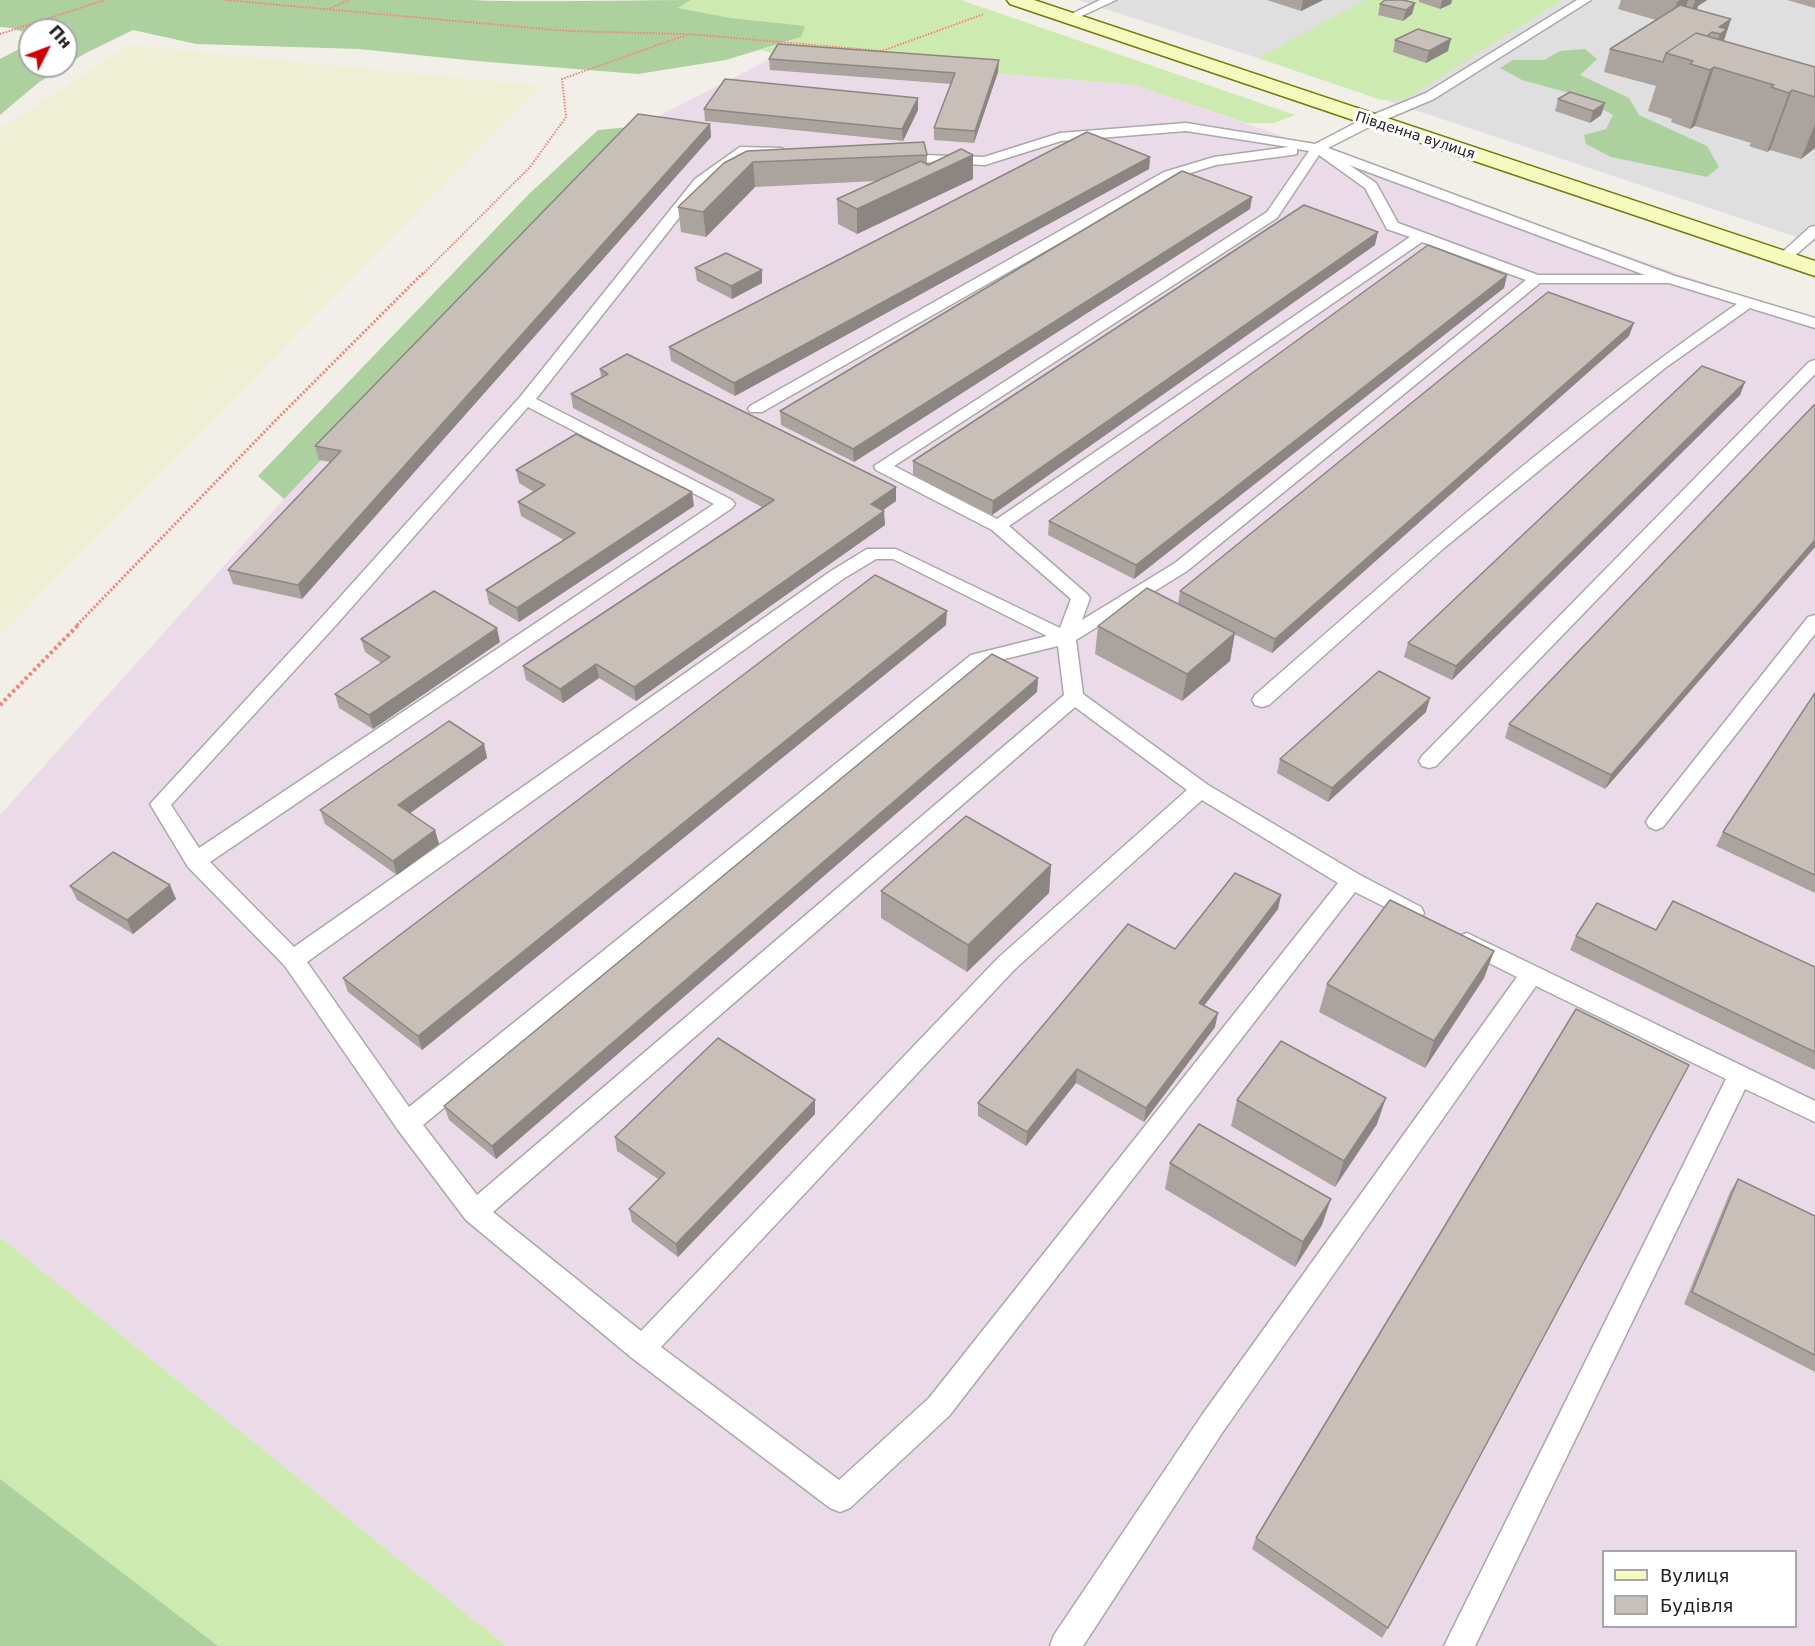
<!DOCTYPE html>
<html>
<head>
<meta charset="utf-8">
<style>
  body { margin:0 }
  #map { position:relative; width:1815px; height:1646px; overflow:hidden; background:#f2efe9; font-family:"DejaVu Sans",sans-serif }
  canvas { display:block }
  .legend { position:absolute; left:1602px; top:1550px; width:195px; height:78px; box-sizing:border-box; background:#fff; border:2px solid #a7a7a7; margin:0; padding:8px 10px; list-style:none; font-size:18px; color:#222 }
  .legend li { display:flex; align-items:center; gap:12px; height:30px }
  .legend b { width:30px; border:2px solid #a7a7a7 }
  .north { position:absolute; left:18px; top:18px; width:60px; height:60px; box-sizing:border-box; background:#fff; border:2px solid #a7a7a7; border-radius:50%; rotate:48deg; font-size:16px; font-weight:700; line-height:24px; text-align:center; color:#222 }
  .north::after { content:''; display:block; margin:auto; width:21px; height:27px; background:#d40000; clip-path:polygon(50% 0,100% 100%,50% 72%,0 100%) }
</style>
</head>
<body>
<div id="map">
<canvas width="1815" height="1646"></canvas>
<ul class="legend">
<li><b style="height:8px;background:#f7fabf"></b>Вулиця</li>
<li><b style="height:16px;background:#c7bfb8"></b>Будівля</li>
</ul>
<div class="north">Пн</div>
</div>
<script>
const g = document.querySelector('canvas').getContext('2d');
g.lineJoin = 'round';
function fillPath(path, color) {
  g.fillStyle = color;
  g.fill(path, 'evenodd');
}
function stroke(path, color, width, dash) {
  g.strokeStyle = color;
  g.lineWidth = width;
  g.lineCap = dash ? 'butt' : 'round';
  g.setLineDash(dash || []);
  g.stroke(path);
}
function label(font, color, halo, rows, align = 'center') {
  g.font = font + ' "DejaVu Sans",sans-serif';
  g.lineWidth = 6;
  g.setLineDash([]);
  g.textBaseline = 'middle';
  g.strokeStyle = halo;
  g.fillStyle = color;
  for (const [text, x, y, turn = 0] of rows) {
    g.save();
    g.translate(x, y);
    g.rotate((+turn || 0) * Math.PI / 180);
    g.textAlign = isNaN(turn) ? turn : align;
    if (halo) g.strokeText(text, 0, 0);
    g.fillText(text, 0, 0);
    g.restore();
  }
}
fillPath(new Path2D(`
  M1077,0H1815V243L1258,58Z`), '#e0dfdf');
fillPath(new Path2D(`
  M778,55L1135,85L1815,321V1646H506L0,1237V815L319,460L639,126ZM1604,1552H1796V1626H1604Z`), '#ebdbe8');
fillPath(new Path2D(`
  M129,45L542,86L0,635V129Z`), '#eef0d5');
fillPath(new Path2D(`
  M691,0H961L1295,115L1274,123H1246L1135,85L778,55L760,50L801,37L731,18L678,8Z
  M1365,0H1562L1404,100H1381L1258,58Z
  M0,1237L506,1646H0Z`), '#cdebb0');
fillPath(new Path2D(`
  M0,0H470C544,3 617,0 691,0L678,8L731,18L805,26L801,37L726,60L638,74L476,61L359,49L196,44L133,30L86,53L66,65V30H30V34L11,28L0,27Z
  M30,43V66H65L38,83L0,115V59Z
  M1585,49L1597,59L1580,75L1629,98L1639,115L1707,146L1719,167L1707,177L1611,157L1586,144L1584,135L1606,129L1613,115L1577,95L1522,80L1500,68L1513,60H1544L1560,51Z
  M639,126L284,499L258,476L529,194L598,130Z
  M0,1479L218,1646H0Z`), '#add19e');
const lane = new Path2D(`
  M1100,0H1116L1073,20H1065L1063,18Z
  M1577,0H1591L1434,99L1375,124L1328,148L1675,276L1815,318V328L1750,308L1665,368L1444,548L1269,705L1262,707L1255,705L1252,700L1255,695C1411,559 1566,422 1737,304L1669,283H1540L1187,571L1076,640L1083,694L1208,785L1360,875L1421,907L1424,913L1421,919L1413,921L1355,892L949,1416L850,1508L840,1512L830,1508L632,1358L466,1220L398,1130L285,966L188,867L150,804L323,616L520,397L695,179L740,147L781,148L788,152L781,156L748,154L705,185L536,399L732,500L735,504L732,508L210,862L294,947L831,571L867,549H896L1060,628L1071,599L992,530L876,470L874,466L1267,212L1309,151L1297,149V154L1292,155L1216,165L1174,178L762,412H750L748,409L750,406L1164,172L1214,157L1289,147L1186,131L1061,141L985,165L899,161L892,157L894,154L984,157L1060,133L1186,123L1315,144L1365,118L1426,93ZM1319,155L1365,188L1387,229L1410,237L997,519L894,466L1277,218ZM1349,165L1645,275H1538L1398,223L1376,183ZM1422,242L1526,280L1175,563L1082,620L1090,598L1087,594L1009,526ZM528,407L714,504L199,848L171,805L337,624ZM876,559H893L1047,636L971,655L409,1107L307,962L843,579ZM1058,646L1064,695L477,1195L423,1125L984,664ZM1075,707L1187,790L998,958L641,1331L493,1212ZM1202,800L1338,883L929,1398L839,1480L661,1347L1014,970Z
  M1815,226V238L1789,261H1779L1777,258L1779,255L1810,227Z
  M1815,360V374L1436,766L1429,768L1422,766L1419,761L1422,756L1809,362Z
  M1815,615V634L1663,827L1656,830L1649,827L1646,822L1649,817L1808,617Z
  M1467,933L1815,1101V1122L1745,1089L1475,1646H1444L1726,1079L1536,986L1222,1433L1083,1646H1050L1054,1635L1202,1415L1517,977L1459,948L1456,942L1459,936Z`);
const secondary = new Path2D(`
  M1007,0H1034L1815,261V276L1010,4Z`);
stroke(lane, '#a9a9a9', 3);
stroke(secondary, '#707d05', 3);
stroke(new Path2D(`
  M225,0L567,31L686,34
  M329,9L349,0
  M0,34L105,0
  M422,275L530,167L566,117L562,79L689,34L882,51L984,14`), '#fa8072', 2, [1.5, 1.5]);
stroke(new Path2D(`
  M77,625L272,424L423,273`), '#fa8072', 3, [2, 2]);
stroke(new Path2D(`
  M0,705L79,624`), '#fa8072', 4, [3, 3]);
fillPath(lane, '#fff');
fillPath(secondary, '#f7fabf');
fillPath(new Path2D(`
  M1267,0H1323L1301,11Z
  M1419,0H1452L1451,4L1440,9L1419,2Z
  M1621,0H1707L1698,6L1697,10L1731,19L1724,41L1815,67V148L1801,159L1770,150L1767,152L1749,146L1751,143L1695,126L1690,129L1671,122L1672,119L1648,111L1656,86L1604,72L1610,49L1656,20L1618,9Z
  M1787,0H1815V8Z
  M1415,3L1412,14L1403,21L1378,15L1380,4Z
  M1395,40L1448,51L1426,63L1393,52Z
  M769,59L998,72L974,143L934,140V128L951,84L770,70Z
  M1558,99L1605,103L1601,115L1590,123L1555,111Z
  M704,109L918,110L903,141L705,121Z
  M710,124L711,137L302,599L233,584L228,570L330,462L319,460L315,446Z
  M927,155V164L973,179L857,234L838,224L837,199L876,181L755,187L706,237L681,232L678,207L724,163Z
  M1150,157L1149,169L735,396L671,361L669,347Z
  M1252,197L1250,209L854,462L781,425L780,411Z
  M1375,245L992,515L913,475V461Z
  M695,268L762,270V283L732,299L697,281Z
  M1507,275L1504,288L1134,579L1048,535L1049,521Z
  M1629,336L1272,653L1234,634L1230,661L1182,701L1095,654L1098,626L1178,604L1180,591Z
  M600,369L896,487V501L883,510L885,525L636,701L599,678L563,703L526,680L523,666L762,507L573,408L571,394L601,377Z
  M1745,382L1740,395L1452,680L1404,657L1408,643Z
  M1815,406V547L1605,789L1505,738L1509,724Z
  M516,470L694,506L519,622L489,604L486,590L564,540L521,516L518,502L534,492L519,483Z
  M946,625L422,1050L348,992L343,978Z
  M361,639L500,642L373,729L339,708L335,694L381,663L365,652Z
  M1038,678L1037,692L496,1159L449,1120L444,1106Z
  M1815,693V893L1716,846L1723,832Z
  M1426,712L1328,802L1277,773L1280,759Z
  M484,744L487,758L410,813L435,830L439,844L397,875L325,824L320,810Z
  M1051,865L1049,893L967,972L881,918V891Z
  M170,885L176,899L133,934L77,900L70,886Z
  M1281,895L1278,909L1204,1006L1215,1027L1144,1122L1076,1083L1026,1146L978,1116V1103L1175,949Z
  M1656,930L1815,967V1070L1570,950L1576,936Z
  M1494,951L1484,978L1425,1068L1319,1012L1327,984Z
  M1237,1100L1377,1124L1335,1187L1231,1126Z
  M815,1114L678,1257L632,1222L629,1209L658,1179L617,1151L615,1137Z
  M1170,1163L1322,1225L1295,1267L1165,1189Z
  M1738,1179L1815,1216V1372L1684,1304L1730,1192Z
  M1256,1538L1388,1628L1382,1638L1252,1549Z`), '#aba49e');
fillPath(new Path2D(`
  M1303,0H1323L1301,11Z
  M1442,0H1452L1451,4L1440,9Z
  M1680,0H1688L1683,16L1670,24L1677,2Z
  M1695,0H1707L1698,6L1696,14L1689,18Z
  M1415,3L1412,14L1403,21L1406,10Z
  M1731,19L1723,42L1712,57L1720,34L1719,27Z
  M1451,39L1448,51L1426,63L1429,51Z
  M999,60L998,72L974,143L975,131Z
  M1714,67L1695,126L1690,129L1710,70Z
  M1792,90L1770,150L1767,152L1789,93Z
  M918,98V110L903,141L902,129Z
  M1605,103L1601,115L1590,123L1593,111Z
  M710,124L711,137L302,599L298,585Z
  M1815,124V148L1801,159Z
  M973,155V179L857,234V209Z
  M1150,157L1149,169L735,396L734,383Z
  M753,162L755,187L706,237L703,212Z
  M1252,197L1250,209L854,462L853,449Z
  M1378,232L1375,245L992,515L993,501Z
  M762,270V283L732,299L731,286Z
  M1507,275L1504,288L1134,579L1136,565Z
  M1634,323L1629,336L1272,653L1275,639Z
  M1745,382L1740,395L1452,680L1456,666Z
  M896,487V501L872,518L871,504Z
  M692,492L694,506L519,622L517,608Z
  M884,511L885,525L636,701L634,687Z
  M1815,540V547L1605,789L1611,775Z
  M947,611L946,625L422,1050L418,1036Z
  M497,628L500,642L373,729L369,715Z
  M1235,633L1230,661L1182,701L1187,674Z
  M596,664L599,678L563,703L560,689Z
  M1038,678L1037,692L496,1159L492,1146Z
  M1430,698L1426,712L1328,802L1332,788Z
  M484,744L487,758L402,819L398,805Z
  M435,830L439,844L397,875L393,861Z
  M1051,865L1049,893L967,972L968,945Z
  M170,885L176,899L133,934L127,920Z
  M1281,895L1278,909L1196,1016L1199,1003Z
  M1494,951L1484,978L1425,1068L1434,1041Z
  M1218,1013L1215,1027L1144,1122L1146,1108Z
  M1077,1069L1076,1083L1026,1146L1027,1132Z
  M1386,1098L1377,1124L1335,1187L1344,1161Z
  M815,1100V1114L678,1257L676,1244Z
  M1331,1199L1322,1225L1295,1267L1303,1242Z`), '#8b8681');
const building = new Path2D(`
  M1385,0H1403L1415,3L1406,10L1380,4Z
  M1680,5L1731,19L1719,27L1727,29L1720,34L1712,32L1707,36L1696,33L1666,53L1663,62L1610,49Z
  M1418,29L1451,39L1429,51L1395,40Z
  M1696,33L1815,67V97L1792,90L1789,93L1771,87L1774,85L1714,67L1710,70L1690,64L1693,61L1666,53Z
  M778,44L999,60L975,131L934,128L955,73L769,59Z
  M725,79L918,98L902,129L704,109Z
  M1570,92L1605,103L1593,111L1558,99Z
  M638,114L710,124L298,585L228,570L341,451L315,446Z
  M1087,132L1150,157L734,383L669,347Z
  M924,142L927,155L753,162L703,212L678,207L724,163L747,151Z
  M961,149L973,155L857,209L837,199L921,161L928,165Z
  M1182,171L1252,197L853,449L780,411Z
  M1304,205L1378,232L993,501L913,461Z
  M1428,245L1507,275L1136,565L1049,521Z
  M726,253L762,270L731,286L695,268Z
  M1548,292L1634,323L1275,639L1180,591Z
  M627,354L896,487L871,504L884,511L634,687L596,664L560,689L523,666L774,500L571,394L608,374L600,369Z
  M1702,366L1745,382L1456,666L1408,643Z
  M1814,405L1815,406V540L1611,775L1509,724Z
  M576,434L692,492L517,608L486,590L575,533L518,502L545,485L516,470Z
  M875,575L947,611L418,1036L343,978Z
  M1147,588L1235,633L1187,674L1098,626Z
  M434,591L497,628L369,715L335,694L390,657L361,639Z
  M992,654L1038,678L492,1146L444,1106Z
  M1379,671L1430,698L1332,788L1280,759Z
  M1815,693V875L1723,832Z
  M449,721L484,744L398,805L435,830L393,861L320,810Z
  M966,816L1051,865L968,945L881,891Z
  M113,852L170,885L127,920L70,886Z
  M1235,873L1281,895L1199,1003L1218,1013L1146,1108L1077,1069L1027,1132L978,1103L1128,924L1175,949Z
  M1390,900L1494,951L1434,1041L1327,984Z
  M1673,901L1815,967V1052L1576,936L1597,903L1656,930Z
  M1576,1009L1689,1065L1388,1628L1256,1538Z
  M718,1038L815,1100L676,1244L629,1209L665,1173L615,1137Z
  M1281,1041L1386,1098L1344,1161L1237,1100Z
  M1199,1124L1331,1199L1303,1242L1170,1163Z
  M1738,1179L1815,1216V1355L1692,1292Z`);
fillPath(building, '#c7bfb8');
stroke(building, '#8b8681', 1.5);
label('14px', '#222', '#fff', [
  ["Південна вулиця",1415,136,18]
]);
</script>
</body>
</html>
